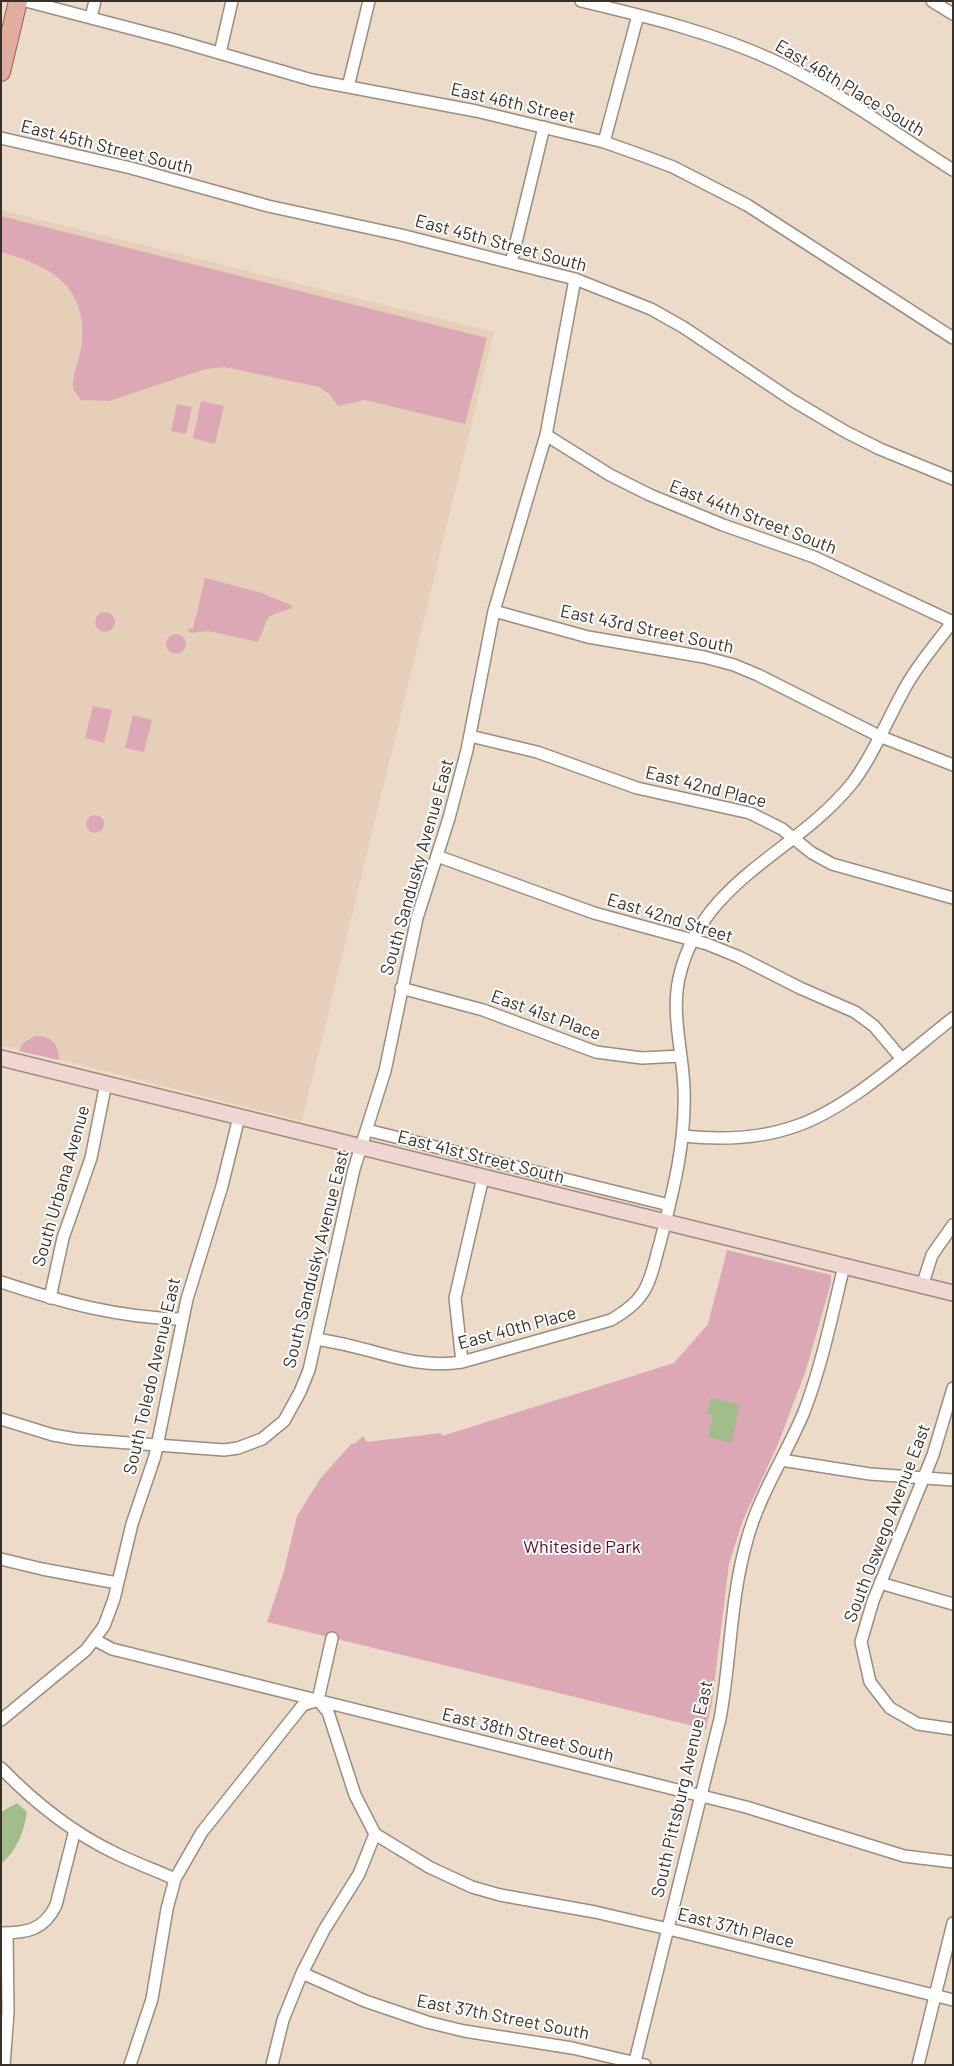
<!DOCTYPE html>
<html>
<head>
<meta charset="utf-8">
<style>
  body { margin:0 }
  #map { position:relative; width:954px; height:2066px; overflow:hidden; background:#eddbca; font-family:Barlow,sans-serif }
  canvas { display:block }
  .frame { position:absolute; inset:0; border:2px solid #37312a; pointer-events:none }
</style>
</head>
<body>
<div id="map">
<canvas width="954" height="2066"></canvas>
<div class="frame"></div>
</div>
<script>
const g = document.querySelector('canvas').getContext('2d');
g.lineJoin = 'round';
function fillPath(path, color) {
  g.fillStyle = color;
  g.fill(path, 'evenodd');
}
function stroke(path, color, width, dash) {
  g.strokeStyle = color;
  g.lineWidth = width;
  g.lineCap = dash ? 'butt' : 'round';
  g.setLineDash(dash || []);
  g.stroke(path);
}
function label(font, color, halo, rows, align = 'center') {
  g.font = font + ' Barlow,sans-serif';
  g.lineWidth = 4;
  g.setLineDash([]);
  g.textBaseline = 'middle';
  g.strokeStyle = halo;
  g.fillStyle = color;
  for (const [text, x, y, turn = 0] of rows) {
    g.save();
    g.translate(x, y);
    g.rotate((+turn || 0) * Math.PI / 180);
    g.textAlign = isNaN(turn) ? turn : align;
    if (halo) g.strokeText(text, 0, 0);
    g.fillText(text, 0, 0);
    g.restore();
  }
}
fillPath(new Path2D(`
  M1,210L494,332L302,1121L1,1045Z`), '#e6cfb9');
fillPath(new Path2D(`
  M1,216L487,338L465,424L365,400L338,406L329,394L319,387L224,367L206,369L109,401L81,400L73,389C72,374 80,359 82,343C87,285 50,266 1,252Z
  M201,401L224,406L215,444L193,438Z
  M177,404L192,407L186,434L171,431Z
  M205,578L259,592L291,605L292,608C259,619 272,614 258,642L208,631L190,633L188,631L189,628L193,629Z
  M95 622a10 10 0 1 1 20 0a10 10 0 1 1-20 0Z
  M166 644a10 10 0 1 1 20 0a10 10 0 1 1-20 0Z
  M93,706L112,710L104,743L85,738Z
  M133,715L152,720L144,752L125,748Z
  M86 824a9 9 0 1 1 18 0a9 9 0 1 1-18 0Z
  M35,1036C51,1035 59,1044 59,1060L19,1051L23,1043Z
  M727,1250L831,1275V1283L806,1370L778,1444L743,1520L729,1564L712,1702L706,1729L267,1622L284,1571L297,1516L320,1479L352,1443L354,1444L363,1436L367,1442L441,1433L442,1436L674,1363L708,1324Z`), '#dda8b5');
fillPath(new Path2D(`
  M711,1398L740,1405L731,1443L708,1437L713,1415L707,1414Z
  M17,1803L27,1812C24,1831 17,1851 1,1864V1812Z`), '#a1be8a');
const street = new Path2D(`
  M26,1L171,39L312,80L476,111L604,142L641,155L673,167L747,205L953,338
  M581,1C648,17 715,33 777,62C839,92 896,134 953,170
  M932,1L953,14
  M91,17L95,1
  M220,53L232,1
  M348,87L369,1
  M1,138L131,168L268,206L401,235L575,279L651,309L683,327L792,400L846,432L880,449L953,479
  M604,142L638,15
  M511,263L544,127
  M546,435L610,475L650,495L723,525L814,557L953,622
  M494,611L588,637L704,657L734,665L758,675L879,736L953,765
  M470,736L537,752L637,788L750,813L782,829L812,853L832,864L953,898
  M437,856L594,913L707,944L739,957L800,988L855,1012L874,1026L901,1058
  M401,988L483,1010L596,1052L642,1058L681,1056
  M367,1130L669,1205
  M683,1136C721,1140 760,1139 796,1126C849,1108 908,1053 953,1018
  M1,1282C61,1302 119,1318 182,1319
  M922,1286L932,1255L953,1225
  M50,1298L63,1238L91,1158L106,1083
  M317,1339C335,1342 353,1346 371,1351C403,1360 429,1367 462,1362L611,1320C623,1313 635,1305 642,1294C652,1280 655,1259 660,1243C673,1192 686,1143 684,1089C683,1053 671,1015 679,978C702,878 795,855 853,782C874,754 888,718 905,688C918,664 937,643 953,621
  M462,1362L455,1298L483,1177
  M953,1388L933,1455L873,1601L861,1642L870,1682L890,1708L918,1724L953,1729
  M1,1419L53,1435L76,1439L224,1450L238,1448L262,1439L284,1421L300,1392L309,1370L354,1169L385,1071L417,918L449,818L467,750L494,611L546,435L575,279
  M781,1460L870,1474L953,1480
  M1,1559L42,1569L117,1583
  M880,1583L953,1604
  M95,1640L112,1649L746,1807L904,1856L953,1862
  M318,1700L332,1638
  M1,1720L86,1650L104,1626L114,1599L132,1524L155,1456L187,1299L222,1186L239,1117
  M1,1768C34,1802 73,1833 115,1853C135,1863 155,1870 175,1879
  M375,1834L429,1867L472,1887L500,1895L595,1912L681,1932L953,2000
  M1,1933C27,1933 44,1930 56,1905L75,1830
  M302,1973L365,2001L427,2022L464,2031L572,2048L645,2065
  M4,2065L8,2012L7,1933
  M130,2065L152,1999L167,1909L175,1879L202,1832L303,1705L318,1700
  M272,2065L283,2020L302,1973L324,1930L359,1874L375,1834L355,1795L328,1712L318,1700
  M634,2065L720,1719C731,1659 730,1599 747,1540C759,1495 786,1455 804,1412C822,1365 832,1315 844,1266
  M918,2065L953,1923`);
const secondary = new Path2D(`
  M1,1058L953,1293`);
const primary = new Path2D(`
  M1,72L18,1`);
stroke(street, '#9c8c7c', 14);
stroke(secondary, '#9c8c7c', 18);
stroke(primary, '#995e4e', 20);
stroke(street, '#fff', 11);
stroke(secondary, '#f0d6d0', 15);
stroke(primary, '#e2ada1', 18);
label('18px', '#37312a', '#fff', [
  ["East 46th Place South",850,88,31],
  ["East 46th Street",513,103,13],
  ["East 45th Street South",107,147,14],
  ["East 45th Street South",501,243,15],
  ["East 44th Street South",753,517,21],
  ["East 43rd Street South",647,629,12],
  ["East 42nd Place",706,787,14],
  ["South Sandusky Avenue East",417,867,-74],
  ["East 42nd Street",670,918,17],
  ["East 41st Place",546,1015,20],
  ["East 41st Street South",481,1157,14],
  ["South Urbana Avenue",61,1186,-74],
  ["South Sandusky Avenue East",316,1259,-76],
  ["East 40th Place",517,1328,-15],
  ["South Toledo Avenue East",152,1376,-77],
  ["South Oswego Avenue East",887,1523,-69],
  ["East 38th Street South",528,1735,14],
  ["South Pittsburg Avenue East",682,1789,-77],
  ["East 37th Place",736,1928,14],
  ["East 37th Street South",503,2017,11]
]);
label('18px', '#570c2b', '#fff', [
  ["Whiteside Park",582,1547]
]);
</script>
</body>
</html>
